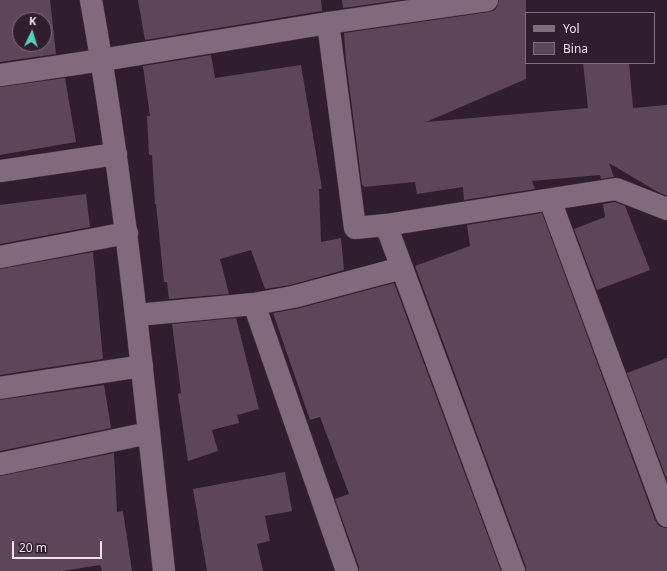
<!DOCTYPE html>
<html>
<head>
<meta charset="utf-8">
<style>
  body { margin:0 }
  #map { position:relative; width:667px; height:571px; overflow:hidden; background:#311e2d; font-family:"Noto Sans",sans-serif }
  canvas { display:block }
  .legend { position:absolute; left:525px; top:12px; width:130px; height:52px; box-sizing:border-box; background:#311e2d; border:1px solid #7d6d79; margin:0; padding:5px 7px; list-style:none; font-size:12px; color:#f0e3ec }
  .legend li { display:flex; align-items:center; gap:8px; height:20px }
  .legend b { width:20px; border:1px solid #7d6d79 }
  .north { position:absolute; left:12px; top:12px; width:40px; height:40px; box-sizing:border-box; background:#311e2d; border:1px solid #7d6d79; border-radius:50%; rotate:4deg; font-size:11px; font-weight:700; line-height:16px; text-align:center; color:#f0e3ec }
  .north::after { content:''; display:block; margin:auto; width:14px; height:18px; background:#57cec1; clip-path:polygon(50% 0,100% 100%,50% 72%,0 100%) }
  .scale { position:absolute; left:12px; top:541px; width:90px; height:18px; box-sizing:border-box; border:2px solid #f0e3ec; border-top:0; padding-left:5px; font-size:12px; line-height:14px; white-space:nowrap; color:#f0e3ec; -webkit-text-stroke:3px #311e2d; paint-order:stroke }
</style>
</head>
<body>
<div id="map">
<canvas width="667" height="571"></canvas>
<ul class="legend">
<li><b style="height:5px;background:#816a7b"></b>Yol</li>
<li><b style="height:11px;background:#5d4757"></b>Bina</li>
</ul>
<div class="north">K</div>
<div class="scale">20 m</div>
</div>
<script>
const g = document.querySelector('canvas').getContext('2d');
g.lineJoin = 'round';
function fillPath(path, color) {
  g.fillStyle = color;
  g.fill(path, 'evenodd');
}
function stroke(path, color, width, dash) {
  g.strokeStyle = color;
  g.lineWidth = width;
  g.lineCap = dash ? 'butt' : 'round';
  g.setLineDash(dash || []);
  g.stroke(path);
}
fillPath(new Path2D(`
  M0,0H50L56,54L0,62ZM20,20H44V44H20Z
  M138,0H321L322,11L145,40Z
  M342,0H400L343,8Z
  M499,0H526V79L426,122L588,108L583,63H629L633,108L667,105V196L658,192L609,163L614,177L601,179L600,175L532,181L535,189L464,200L463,187L417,194L415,182L364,187L363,185H362L346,61L344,33L489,12L495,10L498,5Z
  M211,55L215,78L301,65L322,189H319L321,242L341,238L344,270L290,285L265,289L251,250L220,259L229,294L169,299L167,282H164L156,204H155L152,155H149L147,116H150L143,66Z
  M65,78L76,142L0,155V87Z
  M86,194L90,227L0,244V205Z
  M615,202L625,206L650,270L597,290L574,229L605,217L603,204Z
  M542,213L655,520L659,526L665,528H667V571H526V567L415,266L470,246L467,225Z
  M93,252L103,359L0,375V269Z
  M394,283L501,571H359V567L335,499L349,494L320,417L310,420L273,313L296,309Z
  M236,318L259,409L237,415L239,423L212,430L218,451L188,461L178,394L181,393L172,324Z
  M667,358V480L627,373Z
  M104,385L111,428L0,451V400Z
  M114,453L117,512L123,511L132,571H102L100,565L62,571H0V476Z
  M285,472L292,511L265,516L270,541L257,544L263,571H207L193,489Z`), '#5d4757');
const minor = new Path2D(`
  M328,23L355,228L386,225L616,189L667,209
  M0,75L102,60L328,23L487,0
  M0,171L116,154
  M550,200L667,516
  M386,225L402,268L514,571
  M0,257L127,233
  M254,304L293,297L402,268
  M137,315L254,304L347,571
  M0,388L142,366
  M0,464L149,433`);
const tertiary = new Path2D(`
  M91,0C125,189 143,380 164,571`);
stroke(minor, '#4d3d49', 23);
stroke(tertiary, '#4d3d49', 23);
stroke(minor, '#816a7b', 22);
stroke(tertiary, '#816a7b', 22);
</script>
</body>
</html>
